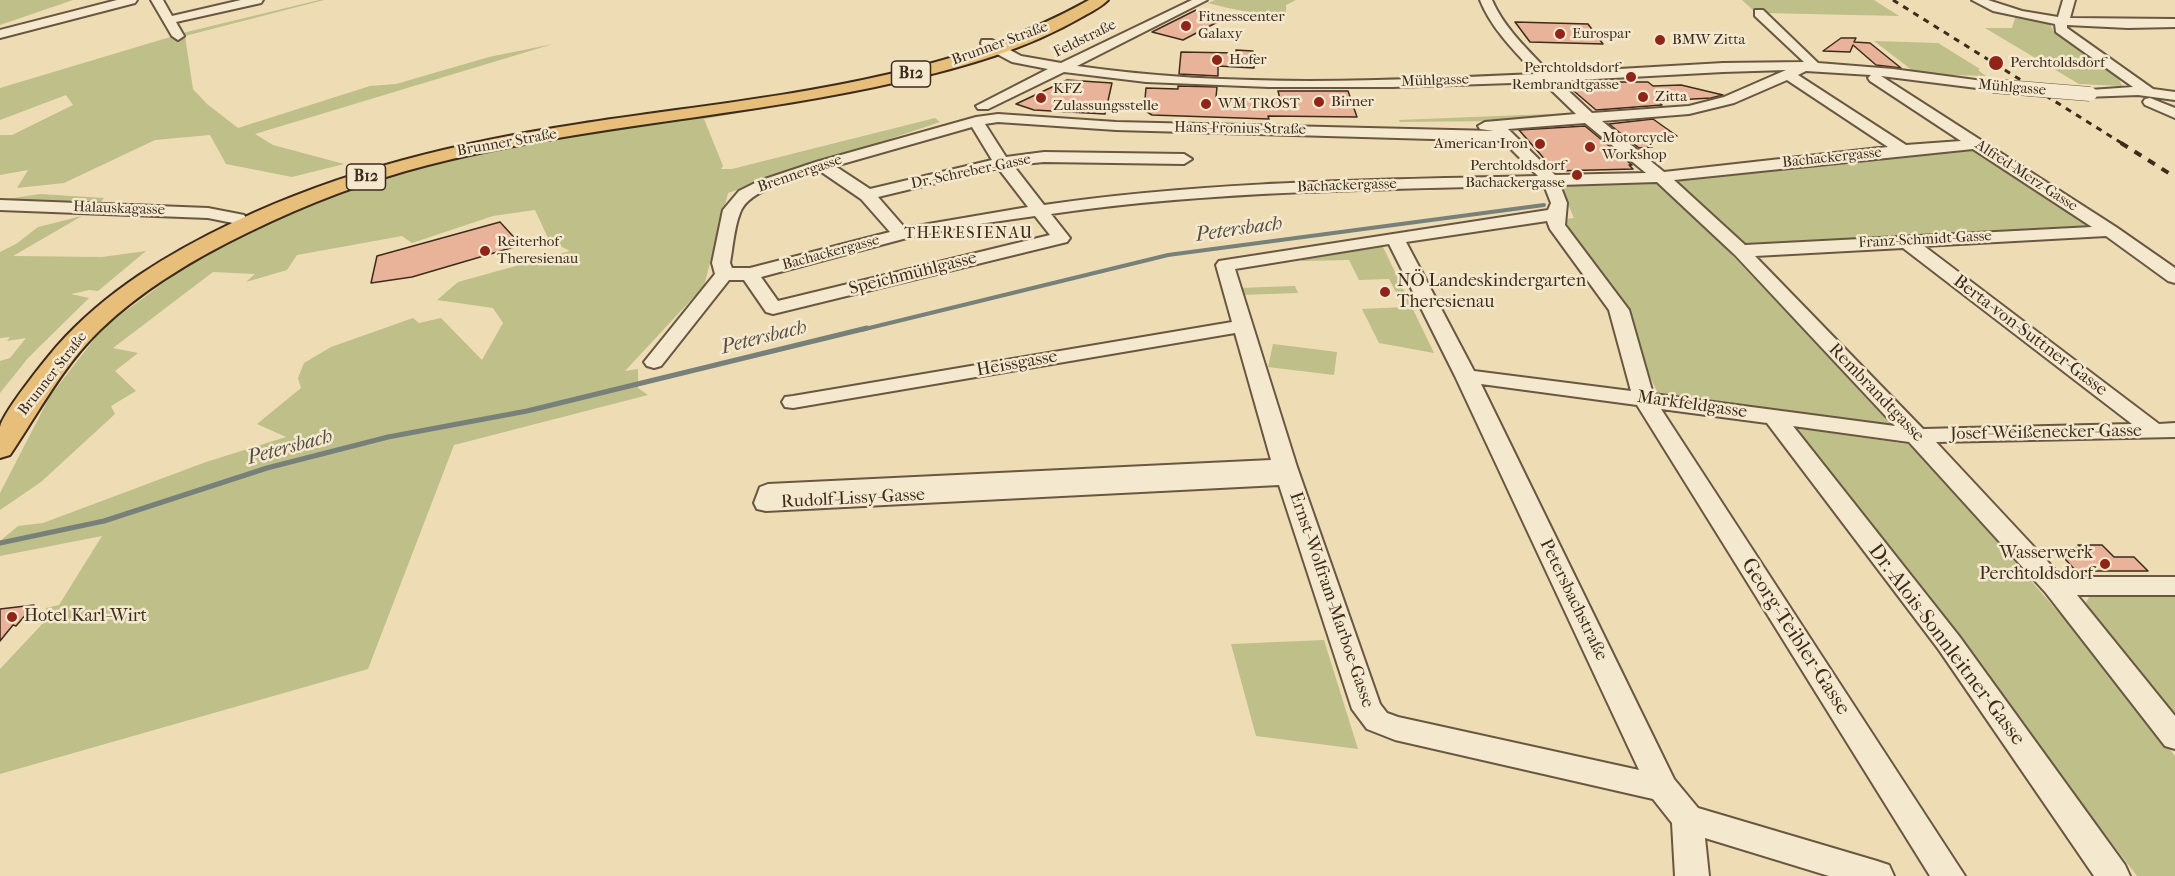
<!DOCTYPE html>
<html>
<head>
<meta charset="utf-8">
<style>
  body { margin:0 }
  canvas { display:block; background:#eedcb4 }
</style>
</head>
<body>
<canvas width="2175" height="876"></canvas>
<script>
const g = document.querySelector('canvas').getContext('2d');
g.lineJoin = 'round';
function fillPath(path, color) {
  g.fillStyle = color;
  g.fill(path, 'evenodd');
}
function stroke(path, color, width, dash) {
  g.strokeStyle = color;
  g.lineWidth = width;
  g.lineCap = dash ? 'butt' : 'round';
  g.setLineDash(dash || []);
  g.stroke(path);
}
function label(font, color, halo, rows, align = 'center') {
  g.font = font + ' "IM FELL French Canon",serif';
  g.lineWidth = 5;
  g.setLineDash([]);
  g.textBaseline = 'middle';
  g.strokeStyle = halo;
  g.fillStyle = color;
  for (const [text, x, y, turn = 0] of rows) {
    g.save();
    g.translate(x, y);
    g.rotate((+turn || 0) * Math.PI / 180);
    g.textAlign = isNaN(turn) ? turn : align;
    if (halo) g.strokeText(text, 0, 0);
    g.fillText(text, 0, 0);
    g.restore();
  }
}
fillPath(new Path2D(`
  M0,0H73L0,25Z
  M319,0H324L185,36L193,89L207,104L238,128L370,86L396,84L489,57L553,44L255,134L273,145L344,164L292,177L226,164L210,135L155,140L64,183L17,188L28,170L0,175V135H12L73,105L66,95L0,120V88L187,32Z
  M1215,0H1296L1286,5V14C1259,15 1234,10 1208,3Z
  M1742,0H1874L1899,16L1764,13L1754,11Z
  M2016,15L2048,20L2054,32L2119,79L2122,86L2079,84L1985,28H2012Z
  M1874,41L1938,43L1980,69L1978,70L1986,76L1917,74Z
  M993,55L998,57L854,93L704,119L723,166L721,169H732L935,118L940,122L728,193L704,286L625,371L638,369V388L648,395L454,445L368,669L0,774V669L46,620V608L59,605L102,536L0,556V541L18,526L43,523L206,462L286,437L257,424L301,388L298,378L304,363L331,347L413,318L419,323L441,318L482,360L503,323L493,308L437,300L458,282L570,251L549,240L535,210L493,216L412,243L402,236L297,255L287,270L246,282L255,274L213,272L113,348L138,353L115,371L136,391L111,406L115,414L41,482L0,510V493L50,396L103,328L186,266L277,215L392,173L539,139L689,117Z
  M1573,113L1495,121L1400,122L1399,120Z
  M1970,147L1982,150L2094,224L2093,228L1752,246L1742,242L1678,183L1679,178Z
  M1660,180L1898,429L1659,396L1644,364L1629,311L1562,222L1564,219L1574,218L1563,193L1562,182Z
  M40,194L104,198L97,206L0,200Z
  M82,216L13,256L102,257L146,251L98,291L89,290L71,294L89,298L28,358L0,393V361L10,358L26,338L7,341L10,337L0,338V252L16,244L38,227Z
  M1382,245L1434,353L1379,343L1362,309L1404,307L1389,279L1359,280L1349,260L1302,261L1299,256Z
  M1295,286L1298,293L1241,295L1239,288Z
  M1273,344L1337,352L1334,375L1268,367Z
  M1793,427L1913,445L2119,682L2175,756V876H2137Z
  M2089,597H2175V713L2084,606Z
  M1324,640L1358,749L1256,736L1231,644Z`), '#bebf89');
stroke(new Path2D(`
  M861,330L1168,255L1544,205`), '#78807a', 4);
stroke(new Path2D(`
  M0,543L104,521L267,468L388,437L527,411L867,328`), '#78807a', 5);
const building = new Path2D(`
  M1196,10L1227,17L1183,40L1152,32Z
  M1515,22L1588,24L1603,44L1530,42Z
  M1841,38H1856L1854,42L1870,43L1901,68L1876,65L1853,45L1850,52L1823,51Z
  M1236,50L1253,51L1254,68L1218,66V76L1179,74L1181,52L1236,53Z
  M1067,80L1112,83L1105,114L1034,110L1016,104Z
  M1619,82H1648L1653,86L1681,85L1723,95L1711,98L1658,101L1662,105L1596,110L1568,86Z
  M1178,86L1217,87L1216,97L1280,99L1278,91H1348L1357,117L1268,116L1269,119L1152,115L1144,110L1146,88L1178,89Z
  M1653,119L1677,136L1642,139L1652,147L1639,148L1609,124Z
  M1585,126L1632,165H1629L1633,169L1555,171L1519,130Z
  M500,222L521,245L412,277L371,283L377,256Z
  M2078,545H2102L2114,557H2134L2148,571H2076L2056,549L2081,548Z
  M34,605L16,626L13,625L0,641V609Z`);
fillPath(building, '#e8b398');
stroke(building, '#3e2b1c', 1.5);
const minor = new Path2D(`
  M117,0H137L135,3L0,38V30Z
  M151,0H163L172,16L241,0H263L261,3L176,22L184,36L178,40L172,36Z
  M1192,0H1207L1077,66C1228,88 1384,81 1536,74C1515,52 1491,28 1480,0H1492C1504,28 1529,51 1550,73L1723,63L1804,62L1755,16V10H1763L1818,63L1893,69L1998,83L2000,86L1993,90L1881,76L2116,227L2175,268V283L2168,281L2106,236L1924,246L2159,424L2175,423V437L1936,442L2062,577H2175V595H2077L2175,716V749L2165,746L2046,593L1909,442L1793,426L1959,636L2125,865L2130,876H2094L1939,650L1767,423L1661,409L1965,876H1930L1637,405L1481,384L1674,779L1698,808L1877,861L1889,865L1894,876H1829L1705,838L1709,876H1675L1672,823L1653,799L1395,740L1367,729L1352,709L1279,485L766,511L757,509L754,503L760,487L768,484L1271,460L1235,333L793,408L785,407L782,402L785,397L793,396L1232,322L1216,265L1219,261L1548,210L1551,203L1544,185C1380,190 1214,190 1051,214L1070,238L1067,242L773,314L766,312L744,280H729L661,366L654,368L647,366L644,362L715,274L712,263L723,210L739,191L759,181L816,162L976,117L998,114L1116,122L1494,131L1480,129L1478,126L1485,122L1576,114L1543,82L1392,87H1269L1146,82L1064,72L988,109H978L976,106L1048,69L1012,62L982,46L981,43L982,40H992L1021,56L1061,63ZM1786,70L1724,97L1689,106L1592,113L1558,81L1723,72ZM1806,71L1871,75L1868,78L1870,81L1961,141L1906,145L1798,75ZM1787,80L1888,147L1664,172L1602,121L1689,114L1734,103ZM998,122L1116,130L1503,141L1538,176C1373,180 1207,181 1044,205L1013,165L1044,162L1184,164L1192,159L1184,154L1044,152L1006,157L985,124ZM1585,123L1646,173L1555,175L1508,129ZM972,127L992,160L870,189L835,166ZM1973,149L2092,227L1745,245L1674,180ZM998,168L1028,207L905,228L878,197ZM820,171L861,199L890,232L750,268H732L730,263C733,247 734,228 740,213C748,189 798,178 820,171ZM1657,182L1735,255L1895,426L1653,394L1629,310L1565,225L1567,203L1560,185ZM1035,216L1050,235L778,301L761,277L903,239L965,226ZM1547,221L1550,229L1609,310L1631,391L1474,371L1406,242ZM1389,244L1455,376L1639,770L1398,717L1387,713L1380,704L1297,467L1235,269ZM1903,248L2132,424L1923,429L1755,256Z
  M1972,0H1988L2022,11L2058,17L2063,0H2075L2070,18L2175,19V27L2128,28L2067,25V28L2153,89L2175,92V100L2138,95L2085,97L2083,94L2090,90L2133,87L2056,32L2055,24L1993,11Z
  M2150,98L2175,108V118L2145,105L2143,102L2145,99Z
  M0,200L208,208L244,215L247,219L244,223L238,224L208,218L0,210Z`);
const major = new Path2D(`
  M1089,0H1108C1101,7 1091,12 1082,17C1027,49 964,67 902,81C746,117 584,125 428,165C366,181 306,204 249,232C195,258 143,289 100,330C62,367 39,412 10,455L0,458C0,448 0,436 0,427C3,412 45,360 57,346C106,291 169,253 234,222C343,170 460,142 579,124C751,97 934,87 1089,0Z`);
stroke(minor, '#6a5742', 4);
stroke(major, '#3e2b1c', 4);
fillPath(minor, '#f4e8ce');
fillPath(major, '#e7be7a');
stroke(new Path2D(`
  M1893,0L2123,144`), '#3e2b1c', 3, [6, 6]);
stroke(new Path2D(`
  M2121,143L2175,177`), '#3e2b1c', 4, [8, 8]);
const minorBridge = new Path2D(`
  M1993,86L2090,94`);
stroke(minorBridge, '#6a5742', 15, []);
stroke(minorBridge, '#f4e8ce', 14);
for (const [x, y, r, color] of [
  [1186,26,6,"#8f2418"],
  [1560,34,6,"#8f2418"],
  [1660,40,6,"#8f2418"],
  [1217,60,6,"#8f2418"],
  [1996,63,8,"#8f2418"],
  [1631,77,6,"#8f2418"],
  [1643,97,6,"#8f2418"],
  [1041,98,6,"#8f2418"],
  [1319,102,6,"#8f2418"],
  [1206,104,6,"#8f2418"],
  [1540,144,6,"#8f2418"],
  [1590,147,6,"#8f2418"],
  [1577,175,6,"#8f2418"],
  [485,251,6,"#8f2418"],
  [1385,292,6,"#8f2418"],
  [2105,564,6,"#8f2418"],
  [12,617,6,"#8f2418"]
]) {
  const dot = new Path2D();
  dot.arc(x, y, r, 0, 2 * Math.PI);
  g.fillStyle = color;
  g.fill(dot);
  stroke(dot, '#f4e8ce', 2);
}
label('15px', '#3e2b1c', '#f4e8ce', [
  ["Fitnesscenter",1198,17],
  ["Galaxy",1198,34],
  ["Eurospar",1572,34],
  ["BMW Zitta",1672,40],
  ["Hofer",1229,60],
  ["Perchtoldsdorf",2010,63],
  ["Perchtoldsdorf",1619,68,"right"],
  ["Rembrandtgasse",1619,85,"right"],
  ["KFZ",1053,89],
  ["Zulassungsstelle",1053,106],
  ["Zitta",1655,97],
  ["Birner",1331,102],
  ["WM TROST",1218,104],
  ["Motorcycle",1602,138],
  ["Workshop",1602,155],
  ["American Iron",1528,144,"right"],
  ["Perchtoldsdorf",1565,166,"right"],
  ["Bachackergasse",1565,183,"right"],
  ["Reiterhof",497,242],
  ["Theresienau",497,259]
], 'left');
label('15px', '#3e2b1c', '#f4e8ce', [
  ["Feldstraße",1085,39,-26],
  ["Brunner Straße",1000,44,-20],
  ["Mühlgasse",1435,81,-2],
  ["Mühlgasse",2012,88,5],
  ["Hans-Fronius-Straße",1240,129,1],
  ["Brunner Straße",507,143,-10],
  ["Bachackergasse",1832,158,-6],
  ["Dr.-Schreber-Gasse",971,172,-12],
  ["Brennergasse",800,174,-19],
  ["Alfred-Merz-Gasse",2026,176,33],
  ["Bachackergasse",1347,186,-2],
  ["Halauskagasse",119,209,2],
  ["Franz-Schmidt-Gasse",1925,240,-3],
  ["Bachackergasse",831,253,-15],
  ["Brunner Straße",53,374,-52]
]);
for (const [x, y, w] of [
  [911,74,39],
  [366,177,39]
]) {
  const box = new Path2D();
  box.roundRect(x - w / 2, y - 13, w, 26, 4.5);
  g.fillStyle = '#f4e8ce';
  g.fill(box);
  stroke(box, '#3e2b1c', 1.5);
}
label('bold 16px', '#3e2b1c', null, [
  ["B12",911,74],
  ["B12",366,177]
]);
g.letterSpacing = '1.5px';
label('16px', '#3e2b1c', '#f4e8ce', [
  ["THERESIENAU",969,234]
]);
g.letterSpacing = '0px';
label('18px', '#3e2b1c', '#f4e8ce', [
  ["Speichmühlgasse",913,274,-14],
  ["Berta-von-Suttner-Gasse",2030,336,37],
  ["Heissgasse",1017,364,-10],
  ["Rembrandtgasse",1876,393,46],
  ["Markfeldgasse",1692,405,8],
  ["Josef-Weißenecker-Gasse",2046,433,-1],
  ["Rudolf-Lissy-Gasse",853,499,-3],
  ["Ernst-Wolfram-Marboe-Gasse",1331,600,71],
  ["Petersbachstraße",1573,600,64]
]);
label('18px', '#3e2b1c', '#f4e8ce', [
  ["NÖ Landeskindergarten",1397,282],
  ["Theresienau",1397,303],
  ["Wasserwerk",2093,554,"right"],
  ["Perchtoldsdorf",2093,575,"right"],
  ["Hotel Karl-Wirt",24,617]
], 'left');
label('italic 20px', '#564e43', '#f4e8ce', [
  ["Petersbach",1239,230,-8],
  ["Petersbach",764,338,-14],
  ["Petersbach",290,448,-15]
]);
label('21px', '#3e2b1c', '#f4e8ce', [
  ["Georg-Teibler-Gasse",1795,637,57],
  ["Dr.-Alois-Sonnleitner-Gasse",1946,645,53]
]);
</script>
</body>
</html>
